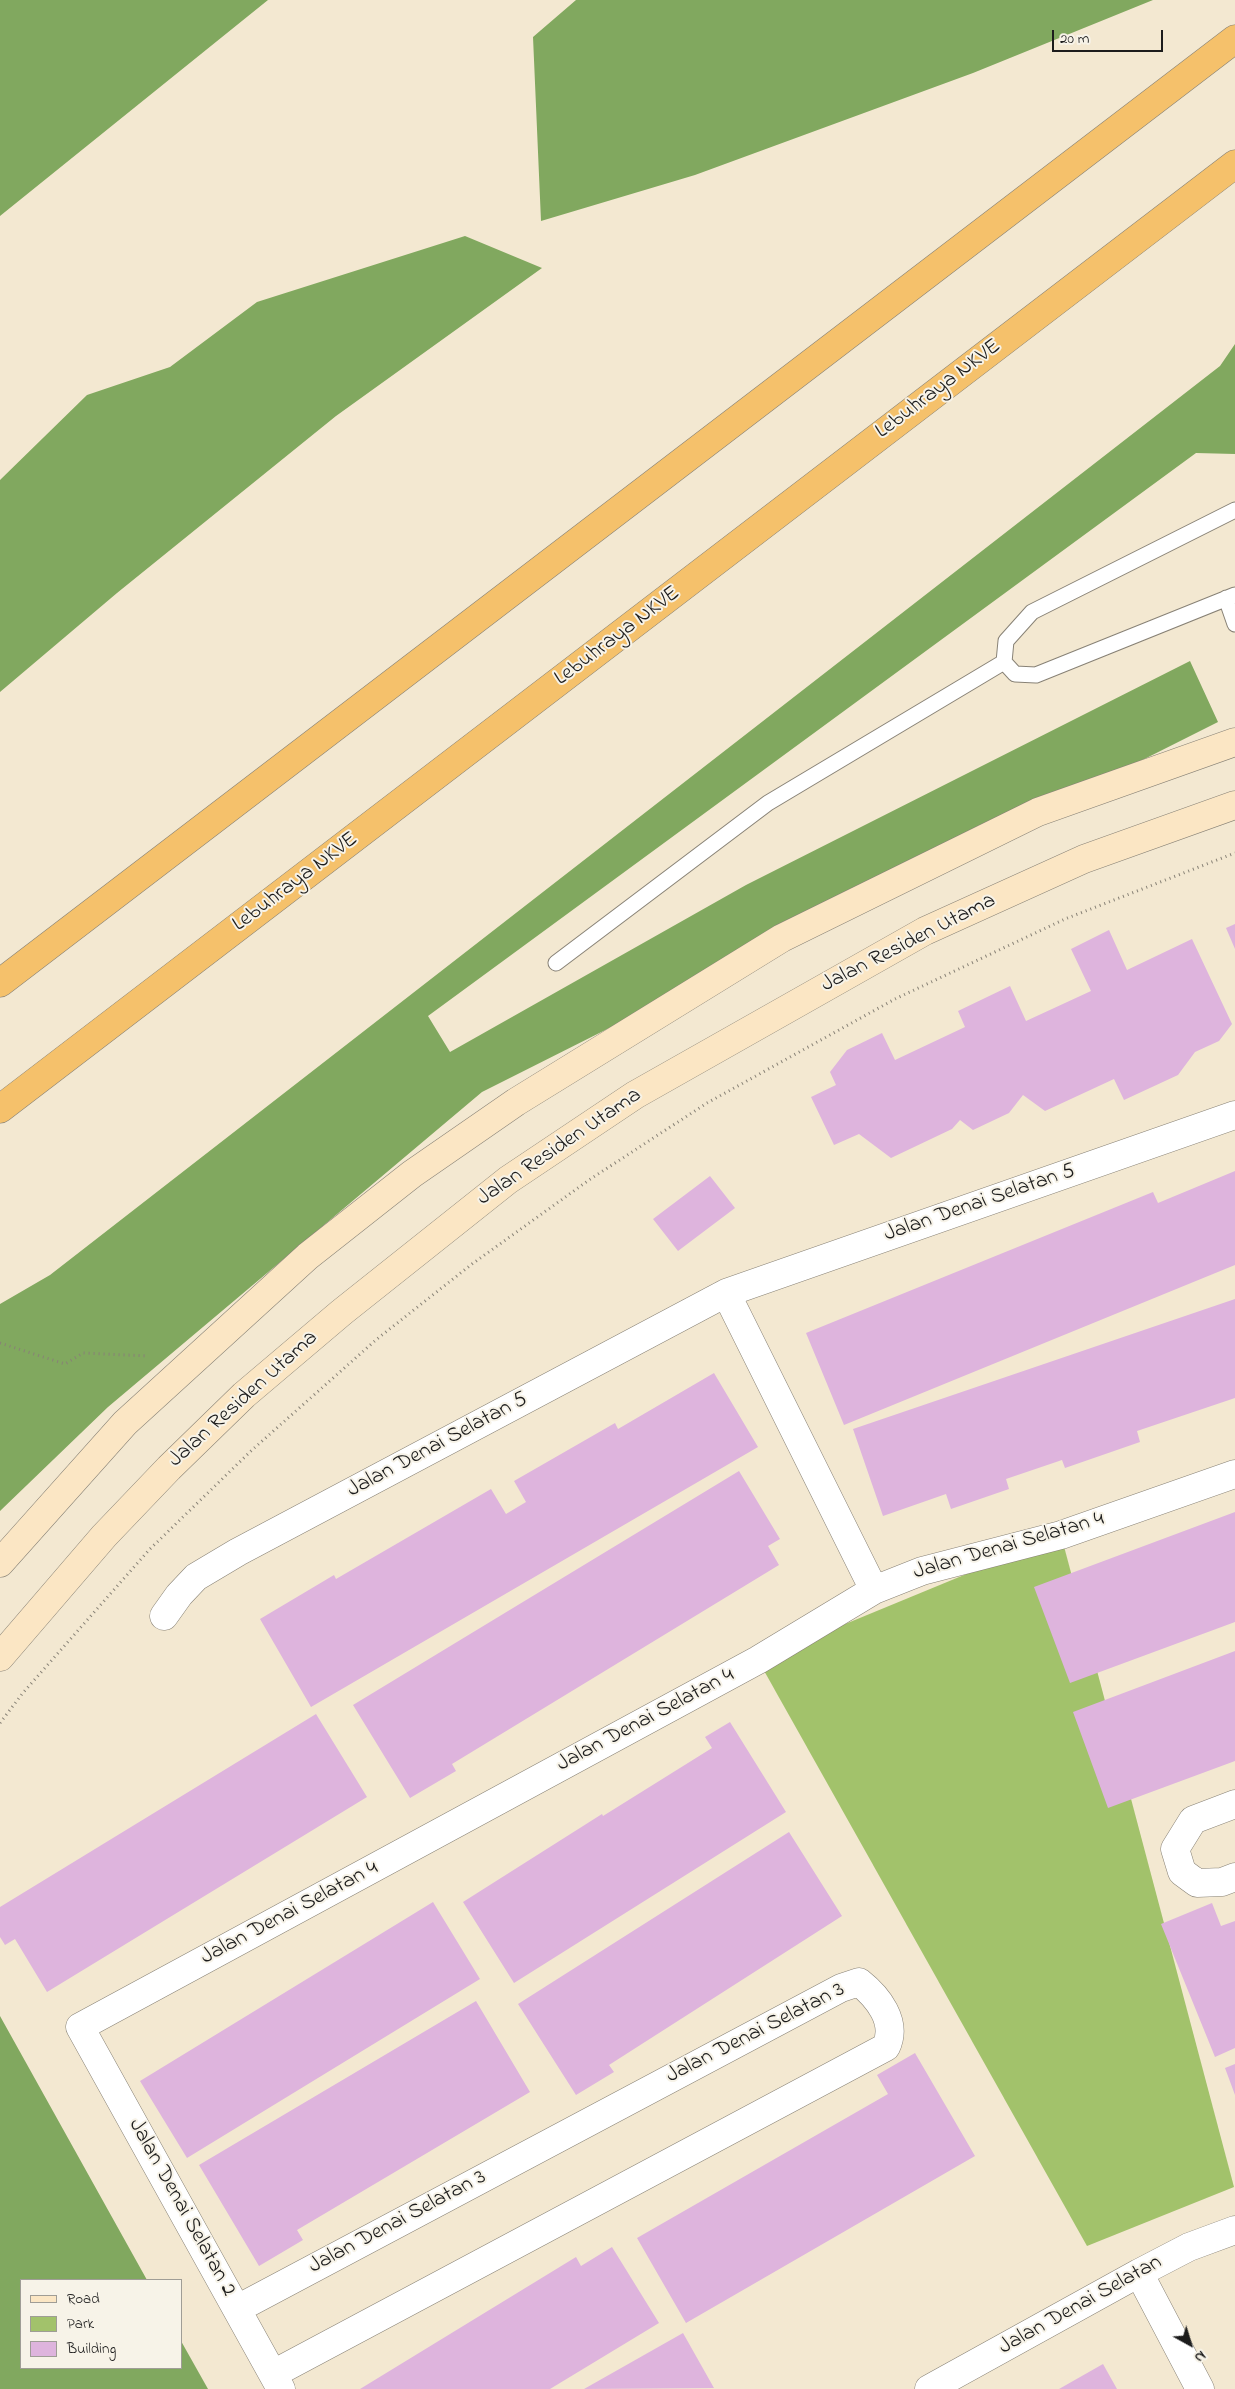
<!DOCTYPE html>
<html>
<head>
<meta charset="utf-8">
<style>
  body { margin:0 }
  #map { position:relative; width:1235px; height:2389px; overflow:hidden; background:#f3e8d1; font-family:"Indie Flower",sans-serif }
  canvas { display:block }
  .legend { position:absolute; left:20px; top:2279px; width:162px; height:90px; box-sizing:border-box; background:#f7f3e8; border:1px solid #9f9d96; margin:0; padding:6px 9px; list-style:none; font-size:15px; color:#1c1c1c }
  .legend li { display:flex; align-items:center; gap:10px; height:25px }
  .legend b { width:25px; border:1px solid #9f9d96 }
  .north { position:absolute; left:1165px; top:2319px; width:50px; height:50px; -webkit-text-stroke:4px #f7f3e8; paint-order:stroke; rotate:141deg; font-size:14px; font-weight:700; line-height:20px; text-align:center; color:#1c1c1c }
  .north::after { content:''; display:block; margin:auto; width:18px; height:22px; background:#1c1c1c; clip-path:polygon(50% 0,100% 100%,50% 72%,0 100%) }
  .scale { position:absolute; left:1052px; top:30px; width:111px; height:22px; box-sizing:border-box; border:2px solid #1c1c1c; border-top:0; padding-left:6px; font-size:15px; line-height:18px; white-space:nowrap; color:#1c1c1c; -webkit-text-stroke:4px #f7f3e8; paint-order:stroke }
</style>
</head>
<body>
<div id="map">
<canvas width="1235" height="2389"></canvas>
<ul class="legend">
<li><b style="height:6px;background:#fbe6c4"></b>Road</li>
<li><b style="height:14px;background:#a2c26b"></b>Park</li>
<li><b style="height:14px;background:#deb4dd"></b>Building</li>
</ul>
<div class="north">N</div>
<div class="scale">20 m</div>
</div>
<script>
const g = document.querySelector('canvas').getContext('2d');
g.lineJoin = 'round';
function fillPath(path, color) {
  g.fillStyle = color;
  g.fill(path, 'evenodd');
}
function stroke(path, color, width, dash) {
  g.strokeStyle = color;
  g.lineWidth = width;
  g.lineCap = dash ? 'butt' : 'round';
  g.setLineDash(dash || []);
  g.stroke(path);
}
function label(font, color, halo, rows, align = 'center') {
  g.font = font + ' "Indie Flower",sans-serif';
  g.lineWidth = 4;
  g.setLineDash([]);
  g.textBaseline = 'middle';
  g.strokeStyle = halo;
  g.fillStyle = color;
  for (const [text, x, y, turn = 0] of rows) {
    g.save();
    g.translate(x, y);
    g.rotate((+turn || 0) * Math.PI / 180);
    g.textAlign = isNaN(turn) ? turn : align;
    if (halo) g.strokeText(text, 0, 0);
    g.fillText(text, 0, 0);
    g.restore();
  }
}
fillPath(new Path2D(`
  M1061,1535L1234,2187L1087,2246L758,1660Z`), '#a2c26b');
fillPath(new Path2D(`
  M0,0H268L0,216Z
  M576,0H1153L973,73L695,175L541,221L533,37Z
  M465,236L542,268L336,416L117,593L0,692V480L87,395L170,367L257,302Z
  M1235,344V454L1196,453L428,1016L450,1052L746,885L1190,661L1218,722L482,1092L108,1407L0,1511V1304L50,1275L1220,366Z
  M0,2016L147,2280H21V2368H181V2341L208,2389H0Z`), '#81a85f');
fillPath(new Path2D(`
  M1235,924V949L1226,928Z
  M1109,930L1127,970L1192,939L1232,1024L1219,1041L1195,1052L1178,1075L1124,1100L1114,1079L1045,1111L1023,1095L1009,1113L973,1130L960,1120L952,1129L891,1158L859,1134L834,1145L811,1097L836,1085L830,1072L847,1050L882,1033L895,1060L965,1027L958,1011L1010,986L1026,1021L1091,991L1071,949Z
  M1235,1171V1265L844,1425L806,1333L1153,1192L1158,1203Z
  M710,1176L735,1208L678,1251L653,1219Z
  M1235,1299V1398L1137,1431L1140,1442L1065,1468L1062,1460L1006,1479L1009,1489L951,1509L946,1494L883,1516L853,1429Z
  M714,1373L758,1447L311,1707L260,1619L334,1575L336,1579L491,1489L506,1514L526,1502L514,1481L615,1423L618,1429Z
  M739,1471L780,1539L768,1546L779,1565L452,1764L456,1771L410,1798L353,1705Z
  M1235,1512V1622L1070,1683L1034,1587Z
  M1235,1651V1761L1108,1808L1073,1712Z
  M316,1714L367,1797L47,1992L15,1939L5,1945L0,1937V1907Z
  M730,1722L786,1812L514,1983L463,1902L602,1814L603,1816L712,1748L705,1737Z
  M789,1832L842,1916L609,2065L614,2072L576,2095L518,2004Z
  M433,1902L480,1979L187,2158L140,2081Z
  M1212,1903L1221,1926L1235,1921V2048L1215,2057L1161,1924Z
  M476,2001L530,2092L297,2230L303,2240L259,2266L199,2165Z
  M915,2053L975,2156L686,2323L637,2238L888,2094L877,2075Z
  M1235,2064V2095L1225,2068Z
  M612,2247L659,2323L550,2389H360L576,2257L581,2266Z
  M683,2333L714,2388L584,2389Z
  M1103,2364L1117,2389H1059Z`), '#deb4dd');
const lane = new Path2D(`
  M1235,510L1032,612L1006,641L1004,662L1015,674L1036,675L1235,595
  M1226,598L1235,624
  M556,963L768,803L1004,662`);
const street = new Path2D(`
  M726,1293L874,1590
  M164,1616L179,1595L196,1577L238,1552L726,1293L1235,1115
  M1235,1804L1193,1820L1175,1849L1182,1872L1197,1883L1222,1882L1235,1877
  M1139,2273L1200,2389
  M237,2309L841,1988L859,1982C878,1997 898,2022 886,2047L273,2374
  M281,2389L80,2027L758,1660L874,1590L922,1571L1061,1535L1235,1474
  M929,2389L1139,2273L1189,2247L1235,2230`);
const secondary = new Path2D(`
  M0,1563L125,1423L308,1256L412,1174L516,1102L782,938L1038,812L1235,742
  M0,1657L104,1536L169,1468L244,1395L342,1312L508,1180L635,1095L925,931L1084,859L1235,805`);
const highway = new Path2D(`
  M0,983L1235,39
  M0,1109L1235,164`);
stroke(lane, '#888276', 17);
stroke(street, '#888276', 29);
stroke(secondary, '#888276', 29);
stroke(highway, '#888276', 29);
stroke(new Path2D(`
  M0,1343L65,1364L83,1353L148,1356
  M0,1723L22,1694L150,1549L252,1450L377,1339L472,1264L589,1180L707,1103L895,999L1065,919L1235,853`), '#888276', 3, [1, 4]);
stroke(lane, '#fff', 15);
stroke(street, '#fff', 28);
stroke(secondary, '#fbe6c4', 28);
stroke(highway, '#f5c16b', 28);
label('22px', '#1c1c1c', '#f7f3e8', [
  ["Lebuhraya NKVE",939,390,-37],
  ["Lebuhraya NKVE",618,637,-37],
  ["Lebuhraya NKVE",296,883,-37],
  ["Jalan Residen Utama",909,944,-27],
  ["Jalan Residen Utama",560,1148,-34],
  ["Jalan Denai Selatan 5",980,1204,-19],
  ["Jalan Residen Utama",244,1400,-42],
  ["Jalan Denai Selatan 5",438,1446,-28],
  ["Jalan Denai Selatan 4",1009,1547,-16],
  ["Jalan Denai Selatan 4",646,1721,-28],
  ["Jalan Denai Selatan 4",290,1914,-28],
  ["Jalan Denai Selatan 3",756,2034,-27],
  ["Jalan Denai Selatan 2",181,2208,61],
  ["Jalan Denai Selatan 3",398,2223,-28],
  ["Jalan Denai Selatan",1081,2306,-29]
]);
</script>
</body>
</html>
